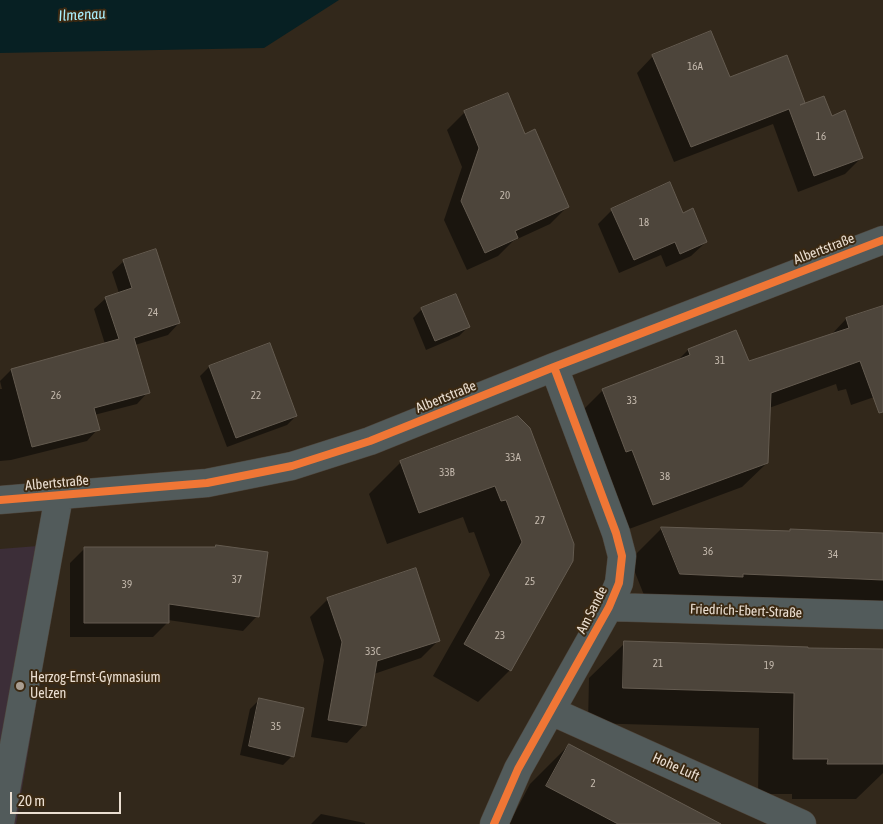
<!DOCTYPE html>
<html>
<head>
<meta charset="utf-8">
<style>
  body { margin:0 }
  #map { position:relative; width:883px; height:824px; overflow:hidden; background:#32281b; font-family:"Asap Condensed",sans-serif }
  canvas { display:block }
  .scale { position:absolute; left:10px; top:792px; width:111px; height:22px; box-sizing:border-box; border:2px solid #eaded1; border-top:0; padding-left:6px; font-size:15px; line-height:18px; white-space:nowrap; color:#eaded1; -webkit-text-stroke:4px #3b2912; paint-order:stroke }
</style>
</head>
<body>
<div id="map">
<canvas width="883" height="824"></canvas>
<div class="scale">20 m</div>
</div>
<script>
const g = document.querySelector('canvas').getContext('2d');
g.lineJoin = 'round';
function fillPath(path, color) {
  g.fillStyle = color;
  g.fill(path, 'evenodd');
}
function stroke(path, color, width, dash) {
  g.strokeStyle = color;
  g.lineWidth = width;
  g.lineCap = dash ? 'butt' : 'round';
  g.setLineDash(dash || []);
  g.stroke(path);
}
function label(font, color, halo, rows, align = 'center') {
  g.font = font + ' "Asap Condensed",sans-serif';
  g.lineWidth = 4;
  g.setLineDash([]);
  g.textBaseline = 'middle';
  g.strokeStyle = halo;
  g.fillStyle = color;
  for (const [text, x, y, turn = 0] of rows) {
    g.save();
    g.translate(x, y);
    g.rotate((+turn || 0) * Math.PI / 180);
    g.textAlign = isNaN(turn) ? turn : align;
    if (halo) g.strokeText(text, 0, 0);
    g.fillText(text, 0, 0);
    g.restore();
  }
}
fillPath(new Path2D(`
  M63,544L16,824H0V549Z`), '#3c2e38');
fillPath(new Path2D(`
  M0,0H339L264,48L0,53Z`), '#072023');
fillPath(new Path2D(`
  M653,56L729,78L803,102L800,106L861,158L845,174L798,192L773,124L674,162L637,73Z
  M465,112L524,136L568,206L550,224L513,241L498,256L467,270L444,220L462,167L447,130Z
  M612,210L682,214L706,242L691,256L666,267L661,255L619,273L598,224Z
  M124,261L179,323L168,335L135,345L148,392L137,404L94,415L98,429L87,441L11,460L0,461V389H2L0,381L11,370L105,344L94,309L106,298L119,293L112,272Z
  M883,307V394L851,405L846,389L838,391L836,384L769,408L767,463L742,487L629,529L578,415L603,390L677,361L688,350L735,331L748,362L831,335L846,319Z
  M422,309L468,327L459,336L426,350L413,318Z
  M209,367L296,416L287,425L227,447L200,376Z
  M517,417L573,545L510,670L478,702L433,676L490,575L474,532L469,533L463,517L387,544L369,494L401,462Z
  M662,528L883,534V613L648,605L630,560Z
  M85,548L257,616L243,631L168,620V622L153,637H70V563Z
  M328,599L439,640L421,658L374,674L364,725L347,743L311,737L324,660L310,617Z
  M625,643L806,649L883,650V773L856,799H792V794H758L759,728L588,723L589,678Z
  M259,700L292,756L283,765L240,755L250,709Z
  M569,745L719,824H509L530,784Z
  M321,814L365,823V824H311Z`), '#0007');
const building = new Path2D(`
  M711,31L730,77L787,55L805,103L800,105L824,96L832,116L845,110L863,158L814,176L789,109L691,147L652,55Z
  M508,93L525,134L535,129L569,207L515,231L518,238L485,253L461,201L479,148L464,111Z
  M670,182L683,213L693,208L707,242L680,254L675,242L634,260L611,209Z
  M156,249L180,323L134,338L150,393L94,408L100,430L32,447L11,369L119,339L105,297L132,288L123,260Z
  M456,294L470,327L435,341L421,308Z
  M883,306V412L879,413L860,361L771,393L768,463L653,505L632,450L626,452L602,389L690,355L688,349L736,330L749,361L849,328L846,318Z
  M270,343L297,416L236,438L209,366Z
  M518,416L530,428L574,544L573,561L511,671L464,644L522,542L506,500L501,501L495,486L419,513L400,461Z
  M661,527L790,531V529L883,533V580L743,574V577L680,574Z
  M216,545L268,552L259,617L169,604V623H84V547H215Z
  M416,568L440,641L377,661L366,726L328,720L342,642L327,598Z
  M624,641L808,647V648L883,649V764H827L828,759H793L794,693L623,688Z
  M259,698L304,708L294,757L249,746Z
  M569,744L721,824H618L546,786Z`);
fillPath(building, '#4d453b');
stroke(building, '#645b50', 1);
const minor = new Path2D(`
  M0,500L207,483L292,466L370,441L554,367L883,240
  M609,607L883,615
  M551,711L802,824
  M0,823L59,496
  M494,824L518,769L609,607L619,583L622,556L616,533L554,367`);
stroke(minor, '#4e443a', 29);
stroke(minor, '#525b5b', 28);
stroke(new Path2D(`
  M0,500L207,483L292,466L370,441L554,367L883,240
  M494,824L518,769L609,607L619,583L622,556L616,533L554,367`), '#f07635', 8);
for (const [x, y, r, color] of [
  [20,686,5,"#aa9e91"]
]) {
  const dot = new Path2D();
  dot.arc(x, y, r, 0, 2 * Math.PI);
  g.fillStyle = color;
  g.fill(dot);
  stroke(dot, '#3b2912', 2);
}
label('11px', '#c3b8ac', null, [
  ["16A",695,67],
  ["16",821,137],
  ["20",505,196],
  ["18",644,223],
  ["24",153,313],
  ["31",720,361],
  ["26",56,396],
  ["22",256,396],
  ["33",632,401],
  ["33A",513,458],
  ["33B",447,473],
  ["38",665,477],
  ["27",540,521],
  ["36",708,552],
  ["34",833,555],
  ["37",237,580],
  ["25",530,582],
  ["39",127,585],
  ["23",500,636],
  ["33C",373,652],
  ["21",658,664],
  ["19",769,666],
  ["35",276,727],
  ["2",593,784]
]);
label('14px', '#eaded1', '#3b2912', [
  ["Albertstraße",824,249,-21],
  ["Albertstraße",446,397,-22],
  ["Albertstraße",57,483,-5],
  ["Am Sande",592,610,-63],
  ["Friedrich-Ebert-Straße",746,611,2],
  ["Hohe Luft",676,767,24]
]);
label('14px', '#eaded1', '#3b2912', [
  ["Herzog-Ernst-Gymnasium",30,678],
  ["Uelzen",30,694]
], 'left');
label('italic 15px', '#a9effc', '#3b2912', [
  ["Ilmenau",82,15,-3]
]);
</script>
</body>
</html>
